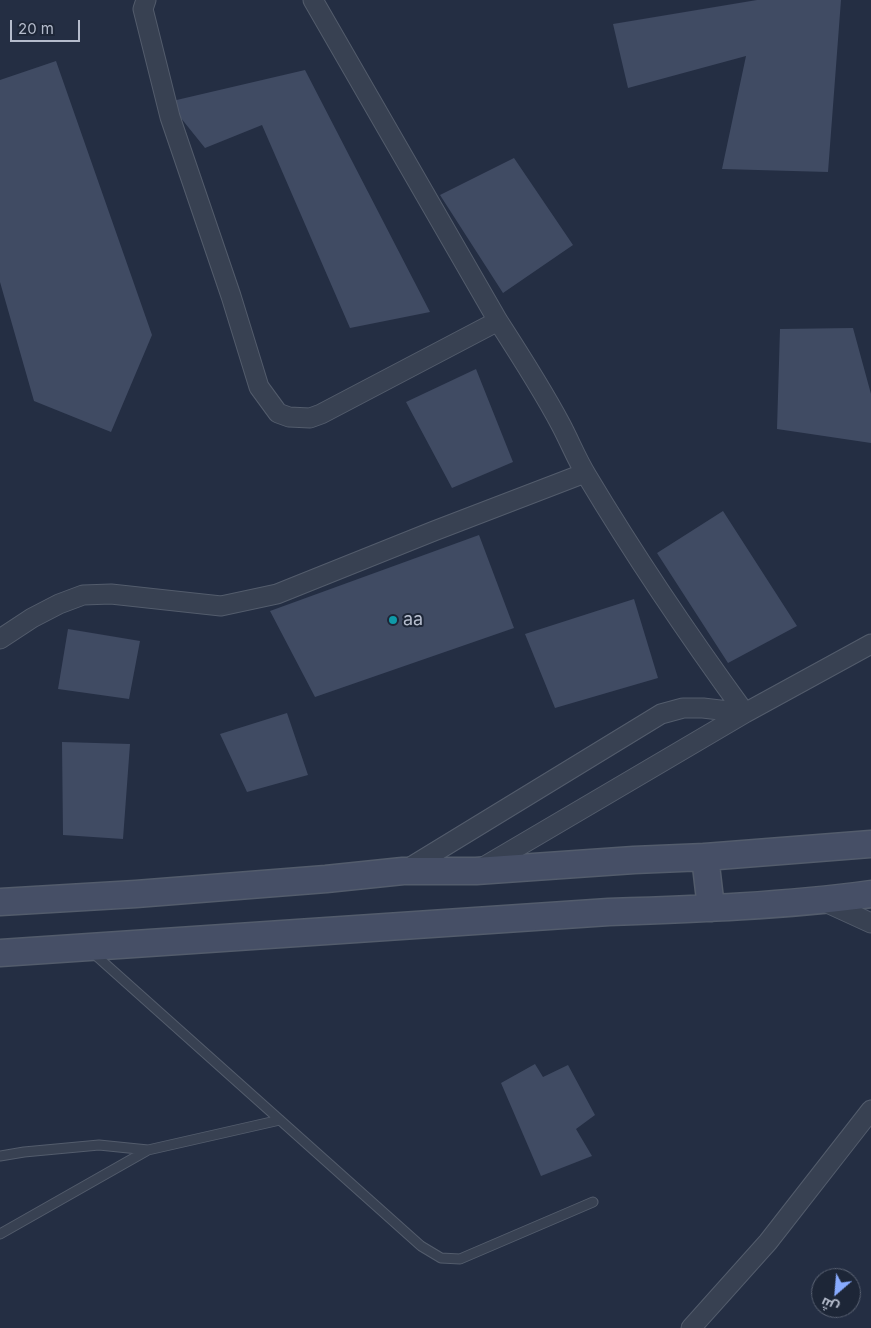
<!DOCTYPE html>
<html>
<head>
<meta charset="utf-8">
<style>
  body { margin:0 }
  #map { position:relative; width:871px; height:1328px; overflow:hidden; background:#242e43; font-family:Inter,Cairo,sans-serif }
  canvas { display:block }
  .north { position:absolute; left:811px; top:1268px; width:50px; height:50px; box-sizing:border-box; background:#1d2637; border:1px solid #5a6273; border-radius:50%; rotate:207deg; font-size:14px; font-weight:700; line-height:20px; text-align:center; color:#b5bccc }
  .north::after { content:''; display:block; margin:auto; width:18px; height:22px; background:#88abff; clip-path:polygon(50% 0,100% 100%,50% 72%,0 100%) }
  .scale { position:absolute; left:10px; top:20px; width:70px; height:22px; box-sizing:border-box; border:2px solid #b5bccc; border-top:0; padding-left:6px; font-size:15px; line-height:18px; white-space:nowrap; color:#b5bccc; -webkit-text-stroke:4px #1d2637; paint-order:stroke }
</style>
</head>
<body>
<div id="map">
<canvas width="871" height="1328"></canvas>
<div class="north">ش</div>
<div class="scale">20 m</div>
</div>
<script>
const g = document.querySelector('canvas').getContext('2d');
g.lineJoin = 'round';
function fillPath(path, color) {
  g.fillStyle = color;
  g.fill(path, 'evenodd');
}
function stroke(path, color, width, dash) {
  g.strokeStyle = color;
  g.lineWidth = width;
  g.lineCap = dash ? 'butt' : 'round';
  g.setLineDash(dash || []);
  g.stroke(path);
}
function label(font, color, halo, rows, align = 'center') {
  g.font = font + ' Inter,sans-serif';
  g.lineWidth = 4;
  g.setLineDash([]);
  g.textBaseline = 'middle';
  g.strokeStyle = halo;
  g.fillStyle = color;
  for (const [text, x, y, turn = 0] of rows) {
    g.save();
    g.translate(x, y);
    g.rotate((+turn || 0) * Math.PI / 180);
    g.textAlign = isNaN(turn) ? turn : align;
    if (halo) g.strokeText(text, 0, 0);
    g.fillText(text, 0, 0);
    g.restore();
  }
}
fillPath(new Path2D(`
  M757,0H841L828,172L722,169L746,56L628,88L613,24Z
  M56,61L152,335L111,432L34,401L0,282V80Z
  M305,70L430,312L350,328L262,125L205,148L168,102Z
  M514,158L573,245L503,293L440,195Z
  M853,328L871,394V443L777,429L780,329Z
  M476,369L513,462L452,488L406,402Z
  M723,511L797,626L728,663L657,553Z
  M479,535L514,628L315,697L270,611Z
  M634,599L658,678L555,708L525,634Z
  M68,629L140,641L129,699L58,689Z
  M287,713L308,775L247,792L220,734Z
  M62,742L130,744L123,839L63,835Z
  M535,1064L543,1077L568,1065L595,1115L576,1129L592,1156L541,1176L501,1083Z`), '#404b63');
const lane = new Path2D(`
  M92,952L421,1246L441,1258L460,1259L593,1202
  M0,1156L24,1152L99,1145L148,1150L280,1120
  M0,1234L148,1150`);
const street = new Path2D(`
  M146,0L143,9L170,117L231,296L259,387L278,413L289,417L310,418L321,414L498,321
  M313,0L498,321C520,355 542,389 561,425C570,442 577,460 587,476C636,558 689,636 745,713
  M0,639L32,618L59,604L83,595L111,594L221,606L277,594L434,531L585,473
  M480,869L745,713L871,644
  M404,871L661,714L683,708H703L745,713
  M823,901L871,923
  M691,1328L768,1242L871,1110`);
const secondary = new Path2D(`
  M705,857L711,908
  M0,902L136,894L326,879L403,871H476L634,860L705,857L871,844
  M0,953L609,912C697,909 784,906 871,894`);
stroke(lane, '#535c6c', 11);
stroke(street, '#535c6c', 21);
stroke(secondary, '#535c6c', 29);
stroke(lane, '#384152', 9);
stroke(street, '#384152', 19);
stroke(secondary, '#464f66', 26);
for (const [x, y, r, color] of [
  [393,620,5,"#0f9aa8"]
]) {
  const dot = new Path2D();
  dot.arc(x, y, r, 0, 2 * Math.PI);
  g.fillStyle = color;
  g.fill(dot);
  stroke(dot, '#1d2637', 2);
}
label('18px', '#b5bccc', '#1d2637', [
  ["aa",403,620]
], 'left');
</script>
</body>
</html>
